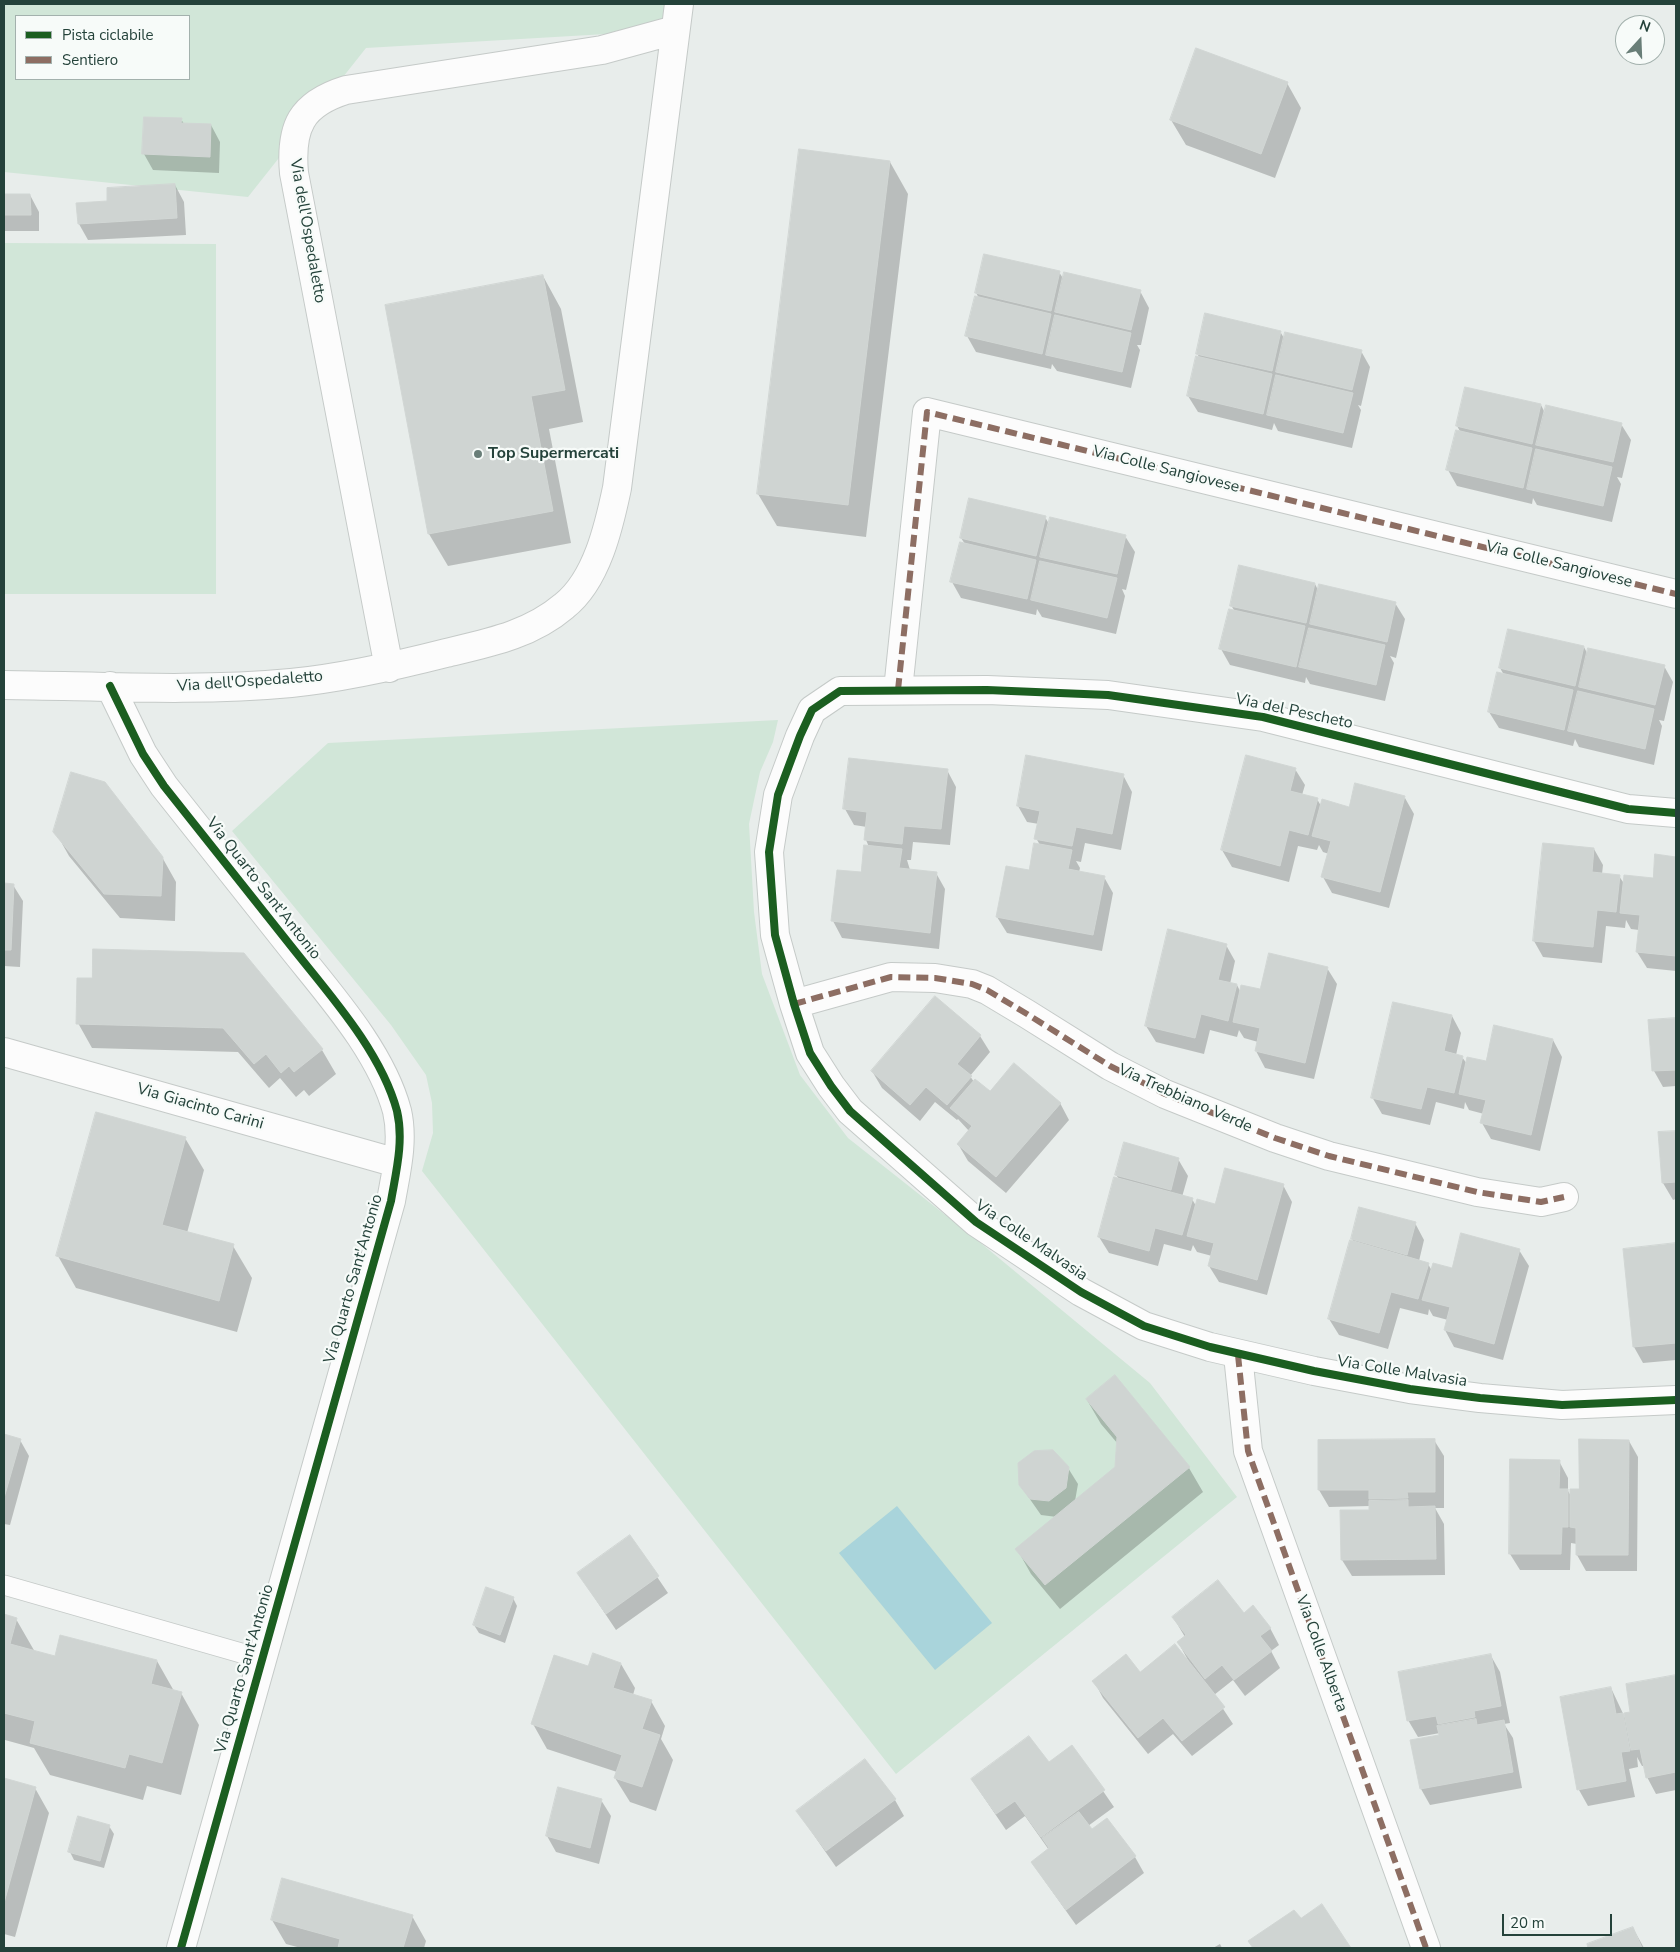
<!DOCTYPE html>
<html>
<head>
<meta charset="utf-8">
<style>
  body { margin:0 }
  #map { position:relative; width:1680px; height:1952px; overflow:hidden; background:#e8edeb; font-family:"Nunito Sans",sans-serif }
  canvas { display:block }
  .frame { position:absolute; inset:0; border:5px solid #24423a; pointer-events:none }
  .legend { position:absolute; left:15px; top:15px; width:175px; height:65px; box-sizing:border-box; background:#f7fbf9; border:1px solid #a3b1ad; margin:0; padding:6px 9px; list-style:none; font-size:15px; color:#24423a }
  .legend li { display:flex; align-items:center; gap:10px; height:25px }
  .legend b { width:25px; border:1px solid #a3b1ad }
  .north { position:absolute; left:1615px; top:15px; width:50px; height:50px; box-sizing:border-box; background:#f7fbf9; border:1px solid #a3b1ad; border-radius:50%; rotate:20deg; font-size:14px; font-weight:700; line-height:20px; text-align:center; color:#24423a }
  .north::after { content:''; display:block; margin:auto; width:18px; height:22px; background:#697e78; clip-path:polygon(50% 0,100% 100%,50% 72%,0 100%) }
  .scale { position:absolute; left:1502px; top:1914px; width:110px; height:22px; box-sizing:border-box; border:2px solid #24423a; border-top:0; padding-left:6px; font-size:15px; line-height:18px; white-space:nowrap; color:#24423a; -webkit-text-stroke:4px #f7fbf9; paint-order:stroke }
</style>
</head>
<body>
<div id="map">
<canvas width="1680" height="1952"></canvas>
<div class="frame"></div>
<ul class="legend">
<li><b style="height:6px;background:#1b5e20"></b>Pista ciclabile</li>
<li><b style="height:6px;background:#8d6e63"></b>Sentiero</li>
</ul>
<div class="north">N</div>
<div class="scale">20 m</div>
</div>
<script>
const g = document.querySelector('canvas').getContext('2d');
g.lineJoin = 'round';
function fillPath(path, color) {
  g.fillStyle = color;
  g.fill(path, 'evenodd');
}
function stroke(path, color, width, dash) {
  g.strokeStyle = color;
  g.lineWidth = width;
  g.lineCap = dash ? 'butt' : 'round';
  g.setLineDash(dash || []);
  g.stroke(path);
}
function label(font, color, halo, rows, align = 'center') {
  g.font = font + ' "Nunito Sans",sans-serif';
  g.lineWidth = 4.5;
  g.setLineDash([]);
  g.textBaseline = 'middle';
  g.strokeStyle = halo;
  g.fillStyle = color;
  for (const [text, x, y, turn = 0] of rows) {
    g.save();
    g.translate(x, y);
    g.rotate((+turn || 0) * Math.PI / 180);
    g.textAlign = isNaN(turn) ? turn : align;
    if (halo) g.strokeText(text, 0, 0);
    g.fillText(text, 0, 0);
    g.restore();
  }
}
fillPath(new Path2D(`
  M4,4H679L675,30L366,48L248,197L4,172ZM16,16H189V79H16Z
  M4,243L216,244V594H4Z
  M778,720L773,742L760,772L749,824L754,912L762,974L800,1075L848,1138L977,1240L1150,1383L1237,1497L896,1774L422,1171L433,1133L432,1103L426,1075L391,1025L232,831L328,743Z`), '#d1e6d8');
fillPath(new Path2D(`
  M897,1506L992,1623L935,1670L839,1553Z`), '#a9d4db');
fillPath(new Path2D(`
  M1287,83L1301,108L1275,178L1186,145L1171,120Z
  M181,119L184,124L211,125L220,142L219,173L153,170L144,154Z
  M890,162L908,194L866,537L777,526L758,494Z
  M175,185L184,202L186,235L88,240L79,224L109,202Z
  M4,195H30L39,212V231H4Z
  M1059,272L1064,280L1140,291L1149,308L1141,345H1137L1140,350L1131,388L1057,371L1052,364L1051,369L976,352L967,336L979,298L976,293Z
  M543,276L561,309L583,422L549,429L571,543L448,566L429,534L386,306Z
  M1281,333L1285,340L1361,351L1370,367L1361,406L1358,405L1361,410L1352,448L1278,431L1274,423L1272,430L1198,412L1188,396L1200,359L1197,353Z
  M1541,405L1545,413L1621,424L1631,440L1622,478L1617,477L1621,484L1612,522L1537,505L1533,498L1532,504L1457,486L1448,470L1461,433L1457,426Z
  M1045,517L1049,524L1125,536L1135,552L1126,590L1122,589L1125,596L1116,634L1042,617L1037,609L1036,615L961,598L952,582L965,544L961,538Z
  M1315,584L1319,592L1395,603L1405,619L1396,658L1390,656L1394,663L1385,701L1310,684L1306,677L1305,683L1230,665L1221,649L1235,612L1231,605Z
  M1584,647L1588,655L1664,666L1673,682L1664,721L1659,720L1662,726L1654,765L1579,747L1575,739L1573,746L1499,728L1489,712L1504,675L1500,668Z
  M1295,769L1305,785L1302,795L1317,799L1321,806L1350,808L1356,785L1405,798L1414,814L1389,908L1332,893L1323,877L1329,854L1323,852L1319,845L1317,850L1298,846L1289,882L1232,867L1222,850Z
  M947,770L956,787L950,845L913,842L911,860H907L910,870L936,873L945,889L939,949L842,938L833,921L862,874L869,847L866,840L867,827L854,825L845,809Z
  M1123,775L1132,792L1121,850L1085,843L1081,862L1076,861L1080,868L1079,872L1104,877L1113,893L1102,951L1007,933L997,917L1030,872L1040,845L1036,838L1039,824L1027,822L1018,806Z
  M55,831L162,857L176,882L175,921L120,918L69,856Z
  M1594,849L1603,865L1602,874L1619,876L1625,885L1654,879L1656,856L1676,858V971L1647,968L1637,952L1639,930L1631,929L1626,920L1625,928L1606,926L1602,963L1543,957L1534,941Z
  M4,885H13L23,901L20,967L4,966Z
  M1226,945L1235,961L1230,984L1237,985L1241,993L1261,991L1327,968L1337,984L1314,1079L1265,1068L1256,1051L1258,1042L1244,1038L1239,1030L1237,1037L1210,1030L1204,1054L1156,1042L1146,1026Z
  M79,979L322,1050L336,1074L309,1096L304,1090L296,1097L280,1078L269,1088L238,1052L92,1048L78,1023Z
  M935,998L980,1036L990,1052L970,1076L974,1082L990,1093L1060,1103L1069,1120L1006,1193L968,1161L958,1144L969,1131L958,1119L957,1120L935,1102L920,1121L882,1088L872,1071Z
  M1452,1016L1461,1033L1456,1055L1462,1057L1467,1064L1487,1063L1553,1040L1562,1057L1540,1151L1491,1139L1482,1123L1484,1114L1469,1110L1465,1102L1464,1109L1436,1102L1430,1125L1382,1114L1372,1097Z
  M1676,1019V1086L1663,1087L1654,1071L1649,1021Z
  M1676,1132V1199L1673,1200L1663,1183L1659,1134Z
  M185,1138L204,1170L187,1233L233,1246L252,1278L237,1332L76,1288L58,1256Z
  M1178,1159L1188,1176L1182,1197L1192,1199L1196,1206H1216L1283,1185L1292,1202L1267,1295L1219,1282L1209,1266L1212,1256L1197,1252L1193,1245L1191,1251L1164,1244L1158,1266L1109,1253L1099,1237L1119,1179L1116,1175Z
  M1415,1223L1424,1240L1419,1261L1428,1264L1432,1271L1452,1270L1519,1250L1529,1266L1503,1360L1454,1347L1445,1330L1448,1320L1433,1316L1429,1309L1428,1315L1400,1308L1388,1349L1339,1335L1329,1319L1354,1243L1352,1239Z
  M1676,1244V1360L1643,1363L1634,1347L1624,1250Z
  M1087,1400L1189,1468L1203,1492L1060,1609L1031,1574L1017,1549L1057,1517L1041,1515L1020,1485L1068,1468L1078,1484L1075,1501L1116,1468L1118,1444L1101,1424Z
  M4,1435L20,1440L29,1456L10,1525L4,1524Z
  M1434,1440L1444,1456V1508H1435L1444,1524L1445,1575L1352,1576L1342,1560L1370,1511V1506L1329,1507L1319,1490V1441Z
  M1629,1441L1638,1457L1637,1571H1586L1577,1555V1544L1571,1543L1570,1570H1520L1510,1554L1559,1461L1568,1478V1491L1571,1496L1580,1490Z
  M630,1537L668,1593L616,1630L578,1573Z
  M513,1598L517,1606L505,1643L479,1633L474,1625Z
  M1243,1615L1270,1628L1279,1645L1271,1651L1280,1668L1245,1696L1233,1680L1214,1695L1233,1724L1192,1756L1173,1734L1148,1754L1103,1698L1094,1681L1140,1674L1189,1662L1178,1642L1185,1637L1173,1617Z
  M4,1616L16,1619L35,1652L56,1657L157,1661L174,1691L181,1693L199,1725L181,1795L147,1786L143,1800L50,1775L34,1748L5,1740L4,1746Z
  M1491,1656L1500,1672L1510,1723L1504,1724L1513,1738L1522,1788L1430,1805L1421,1789L1440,1733L1418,1737L1408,1720Z
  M621,1664L635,1688L633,1695L651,1701L665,1726L661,1739L673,1760L656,1811L630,1802L615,1778L617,1772L547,1749L533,1724L589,1668Z
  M1676,1677V1790L1656,1794L1647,1777L1645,1766H1642L1637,1757L1638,1767L1629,1769L1635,1797L1588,1806L1579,1790L1611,1688L1627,1722L1632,1713L1627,1685Z
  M1072,1746L1114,1807L1088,1826L1092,1831L1135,1857L1144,1873L1076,1925L1032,1863L1049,1850L1025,1816L1006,1830L972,1780L1048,1764Z
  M4,1780L35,1788L49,1813L15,1937L4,1934Z
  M601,1800L611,1816L599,1864L556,1852L547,1836Z
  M895,1800L904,1816L836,1867L797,1811Z
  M109,1826L114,1834L104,1868L74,1860L70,1852Z
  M1322,1906L1349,1948H1253L1250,1942L1300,1920Z
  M412,1916L426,1941L424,1948H301L286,1944L272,1920Z
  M1633,1928L1644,1948H1589L1588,1945Z
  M1220,1944L1222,1948H1213Z`), '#0003');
const building = new Path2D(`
  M1196,48L1288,82L1261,154L1170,120Z
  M144,117L182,118L181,123L211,124L210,157L142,154Z
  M799,149L890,161L848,505L757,494Z
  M175,184L177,218L78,224L76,203L107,201V188Z
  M4,194H30L31,215H4Z
  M984,254L1060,271L1051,311L975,293Z
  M1064,272L1141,290L1131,330L1055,312Z
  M543,275L565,390L531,396L553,511L428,534L385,305Z
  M975,296L1051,314L1042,354L965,336Z
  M1205,313L1281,331L1272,371L1196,354Z
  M1055,315L1131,333L1122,372L1046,355Z
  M1285,332L1362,350L1352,390L1276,372Z
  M1196,356L1272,374L1263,414L1187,396Z
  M1276,375L1353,393L1343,433L1267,415Z
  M1465,387L1541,404L1532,444L1456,426Z
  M1546,405L1622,423L1613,462L1536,445Z
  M1456,430L1532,448L1523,488L1446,470Z
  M1536,449L1612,467L1603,506L1527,489Z
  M969,498L1046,516L1036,556L960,538Z
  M1050,517L1126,535L1117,574L1040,557Z
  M960,542L1036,560L1027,599L950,582Z
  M1040,561L1117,578L1107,618L1031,600Z
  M1239,565L1315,583L1306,623L1230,606Z
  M1319,584L1396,602L1387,642L1310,624Z
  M1229,609L1305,626L1296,667L1219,649Z
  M1309,628L1385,645L1376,685L1299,667Z
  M1508,629L1584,646L1575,686L1499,668Z
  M1588,648L1665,665L1655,705L1579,687Z
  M1497,672L1573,690L1564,730L1488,712Z
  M1578,691L1654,709L1645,749L1568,731Z
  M1026,755L1124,774L1112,834L1076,827L1072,846L1034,839L1040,811L1017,806Z
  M1246,755L1296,768L1290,791L1318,798L1308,835L1289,830L1280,866L1221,850Z
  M849,758L948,769L941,829L904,826L902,844L864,840L867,812L843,809Z
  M71,772L105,782L163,857L161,896L104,894L53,832Z
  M1355,783L1405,796L1380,892L1321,877L1331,841L1312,836L1322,799L1349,807Z
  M1034,843L1072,850L1068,869L1105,876L1093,935L996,917L1006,866L1029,870Z
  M1543,843L1594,848L1592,872L1620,875L1616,912L1597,910L1593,947L1533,941Z
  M864,845L902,849L899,868L937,872L930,933L831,921L837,870L861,872Z
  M1655,854L1676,857V956L1636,952L1640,915L1620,913L1624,875L1653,878Z
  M4,883L14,884L11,950H4Z
  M1168,929L1227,944L1218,980L1237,984L1228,1021L1201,1014L1195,1038L1145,1026Z
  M93,949L244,953L323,1049L294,1072L289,1066L281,1073L266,1054L254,1064L223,1028L76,1024L77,978H92Z
  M1269,953L1328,967L1305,1063L1255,1051L1260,1028L1233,1022L1241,985L1260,989Z
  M935,996L981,1035L957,1064L972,1076L947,1105L926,1087L910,1105L871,1071Z
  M1393,1002L1452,1015L1444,1051L1463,1056L1454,1093L1427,1087L1421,1109L1371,1098Z
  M1676,1018V1070L1652,1071L1648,1020Z
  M1494,1025L1553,1039L1531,1135L1480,1123L1486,1100L1459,1094L1467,1057L1486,1061Z
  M1014,1063L1061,1103L996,1177L957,1144L972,1126L950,1108L975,1079L990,1091Z
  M96,1112L186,1137L162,1225L234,1244L219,1301L56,1256Z
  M1676,1131V1182L1662,1183L1658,1132Z
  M1124,1142L1179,1158L1171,1190L1115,1175Z
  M1225,1168L1284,1184L1257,1280L1208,1266L1214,1243L1187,1236L1197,1199L1215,1204Z
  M1114,1177L1193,1198L1182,1235L1155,1228L1149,1251L1098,1237Z
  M1359,1207L1416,1222L1407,1255L1351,1239Z
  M1461,1233L1520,1249L1494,1344L1444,1330L1450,1307L1422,1300L1433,1263L1452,1268Z
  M1350,1240L1429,1263L1418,1299L1391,1292L1379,1333L1328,1319Z
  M1676,1243V1343L1633,1347L1623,1249Z
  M1115,1375L1190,1467L1045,1585L1015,1549L1115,1467L1117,1437L1086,1399Z
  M4,1434L21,1439L4,1498Z
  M1435,1439V1492H1407L1408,1498L1369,1499V1490H1318V1440Z
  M1579,1439L1629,1440L1628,1555H1576V1528L1570,1527V1489H1579Z
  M1053,1450L1069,1467L1066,1488L1049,1501L1030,1499L1019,1485L1018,1463L1034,1451Z
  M1510,1459L1560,1460L1559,1489H1568V1527H1562L1561,1554H1509Z
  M1408,1500V1507L1435,1506L1436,1559L1341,1560L1340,1510H1369V1501Z
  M630,1535L659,1576L606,1614L577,1573Z
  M1218,1580L1244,1613L1253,1605L1271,1628L1260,1636L1272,1651L1234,1680L1222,1665L1205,1679L1177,1642L1186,1635L1172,1617Z
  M486,1587L514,1597L500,1635L473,1625Z
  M4,1614L17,1618L10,1644L55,1656L60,1635L157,1660L151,1684L182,1692L162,1763L129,1754L125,1768L30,1743L35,1721L4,1713Z
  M1175,1644L1225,1707L1182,1741L1163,1718L1138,1738L1092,1681L1126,1654L1140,1672Z
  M593,1653L621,1663L613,1688L652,1700L642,1729L660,1735L642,1787L614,1778L622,1755L531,1724L554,1655L588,1666Z
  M1491,1654L1501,1706L1474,1711L1475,1717L1438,1724L1436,1716L1407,1721L1398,1672Z
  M1676,1675V1772L1646,1778L1640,1749L1631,1750L1624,1713L1630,1712L1626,1684Z
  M1611,1687L1616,1714L1623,1713L1630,1751L1621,1752L1626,1781L1577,1790L1560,1697Z
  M1476,1719L1477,1725L1504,1720L1513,1772L1420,1789L1410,1740L1439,1735L1437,1726Z
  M1029,1736L1049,1762L1072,1745L1105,1790L1041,1837L1015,1801L996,1814L971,1779Z
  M865,1759L896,1799L826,1851L796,1811Z
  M4,1778L36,1787L4,1903Z
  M558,1787L602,1799L590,1848L546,1836Z
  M1079,1812L1092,1829L1107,1818L1136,1856L1066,1910L1031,1862L1049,1848L1042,1838Z
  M78,1816L110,1825L100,1861L68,1852Z
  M282,1878L413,1915L403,1948H338L340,1939L271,1920Z
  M1322,1904L1351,1948H1253L1248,1941L1294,1910L1301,1918Z
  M1633,1927L1642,1948H1588L1587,1944Z`);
fillPath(building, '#cfd4d2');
stroke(building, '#d1d6d4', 1);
const service = new Path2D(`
  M4,1585L262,1659`);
const minor = new Path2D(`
  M389,668L294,173C290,127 301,104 346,90L602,50L675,30
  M4,685C99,686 195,692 291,683C343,678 395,666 446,653C488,643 530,635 564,606C597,580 609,526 617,488L679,4
  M110,686L143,754L164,786C206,839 249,893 291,946C329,994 381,1051 397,1111C404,1141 396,1172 391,1201L181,1948
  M898,690L927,412L1676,594
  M1676,813L1628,809L1263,717L1108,695L987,690L840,691L812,710L800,736L778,795L769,852L775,935L794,1004L810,1053L831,1086L850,1111L976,1222L1081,1292L1144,1326L1210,1347L1314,1371L1410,1389L1480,1398L1562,1405L1676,1400
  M794,1004L891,977L935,978L972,984L987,990L1027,1014L1110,1066L1165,1094L1275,1138L1329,1156L1477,1192L1541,1202L1564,1197
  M4,1052L397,1163
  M1238,1355L1248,1451L1426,1948`);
stroke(service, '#c5cac8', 21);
stroke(minor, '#c5cac8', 30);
stroke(service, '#fcfcfc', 19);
stroke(minor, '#fcfcfc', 28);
stroke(new Path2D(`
  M898,690L927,412L1676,594
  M794,1004L891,977L935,978L972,984L987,990L1027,1014L1110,1066L1165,1094L1275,1138L1329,1156L1477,1192L1541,1202L1564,1197
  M1238,1355L1248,1451L1426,1948`), '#8d6e63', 6, [12, 6]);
stroke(new Path2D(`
  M110,686L143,754L164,786C206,839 249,893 291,946C329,994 381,1051 397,1111C404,1141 396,1172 391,1201L181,1948
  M1676,813L1628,809L1263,717L1108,695L987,690L840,691L812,710L800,736L778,795L769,852L775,935L794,1004L810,1053L831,1086L850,1111L976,1222L1081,1292L1144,1326L1210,1347L1314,1371L1410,1389L1480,1398L1562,1405L1676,1400`), '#1b5e20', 8);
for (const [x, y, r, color] of [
  [478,454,5,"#697e78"]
]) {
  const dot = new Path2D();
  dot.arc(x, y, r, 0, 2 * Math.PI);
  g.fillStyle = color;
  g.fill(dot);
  stroke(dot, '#f7fbf9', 2);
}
label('16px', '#24423a', '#f7fbf9', [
  ["Via dell'Ospedaletto",307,231,80],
  ["Via Colle Sangiovese",1166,470,14],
  ["Via Colle Sangiovese",1559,565,14],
  ["Via dell'Ospedaletto",250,682,-4],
  ["Via del Pescheto",1294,712,12],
  ["Via Quarto Sant'Antonio",263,889,52],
  ["Via Trebbiano Verde",1185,1099,24],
  ["Via Giacinto Carini",200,1107,16],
  ["Via Colle Malvasia",1031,1241,34],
  ["Via Quarto Sant'Antonio",354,1279,-74],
  ["Via Colle Malvasia",1402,1372,9],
  ["Via Colle Alberta",1321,1654,70],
  ["Via Quarto Sant'Antonio",245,1669,-74]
]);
label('bold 16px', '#24423a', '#f7fbf9', [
  ["Top Supermercati",488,454]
], 'left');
</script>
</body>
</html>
